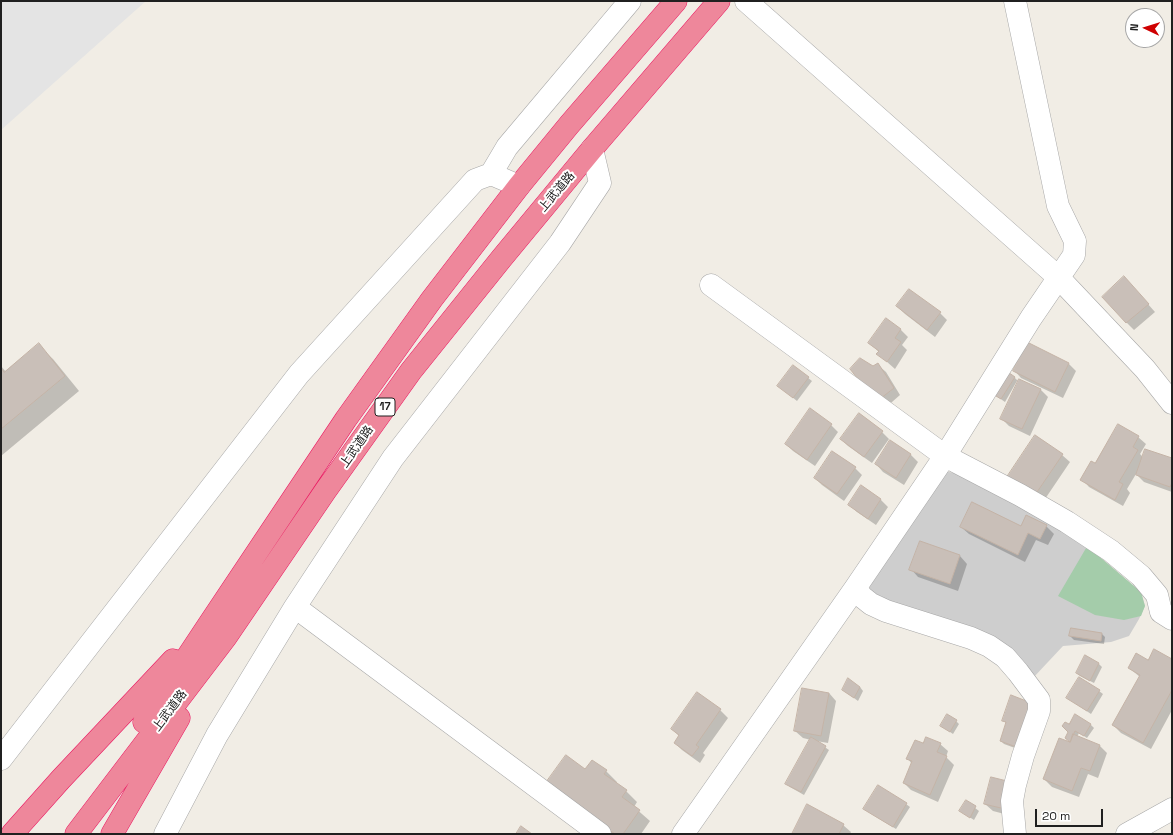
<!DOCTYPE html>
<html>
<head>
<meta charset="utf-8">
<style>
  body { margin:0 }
  #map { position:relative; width:1173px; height:835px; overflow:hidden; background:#f1ede5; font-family:"Space Grotesk",sans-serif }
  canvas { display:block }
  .frame { position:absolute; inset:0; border:2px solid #202020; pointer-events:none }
  .north { position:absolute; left:1125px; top:8px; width:40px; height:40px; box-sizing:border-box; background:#fff; border:1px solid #a6a6a6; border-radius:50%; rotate:274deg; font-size:11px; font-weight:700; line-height:16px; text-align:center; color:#202020 }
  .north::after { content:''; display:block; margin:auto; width:14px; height:18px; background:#cf0001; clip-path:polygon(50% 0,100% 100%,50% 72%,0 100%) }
  .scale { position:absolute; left:1035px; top:809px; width:68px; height:18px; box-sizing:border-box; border:2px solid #202020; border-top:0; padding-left:5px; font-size:12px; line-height:14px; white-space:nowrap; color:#202020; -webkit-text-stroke:3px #fff; paint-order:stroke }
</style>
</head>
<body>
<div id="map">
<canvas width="1173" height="835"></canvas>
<div class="frame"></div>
<div class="north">N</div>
<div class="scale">20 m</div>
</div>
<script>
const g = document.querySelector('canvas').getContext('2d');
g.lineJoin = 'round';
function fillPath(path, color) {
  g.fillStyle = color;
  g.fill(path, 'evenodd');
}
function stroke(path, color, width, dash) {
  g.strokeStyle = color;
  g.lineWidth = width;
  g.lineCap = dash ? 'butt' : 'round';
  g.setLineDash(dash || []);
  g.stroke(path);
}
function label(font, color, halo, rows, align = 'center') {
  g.font = font + ' "Space Grotesk","Noto Sans JP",sans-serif';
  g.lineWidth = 4;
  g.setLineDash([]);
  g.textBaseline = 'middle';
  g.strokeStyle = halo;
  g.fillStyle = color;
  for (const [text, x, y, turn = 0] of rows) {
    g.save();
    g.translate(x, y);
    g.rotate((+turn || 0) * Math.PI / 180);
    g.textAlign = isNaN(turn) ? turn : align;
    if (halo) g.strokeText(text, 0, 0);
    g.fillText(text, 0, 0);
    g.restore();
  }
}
fillPath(new Path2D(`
  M944,471L954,473L1089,543L1101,558L1141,592L1145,606L1139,619L1129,636L1111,642L1063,646L1033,678L873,596L868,584Z`), '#cecece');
fillPath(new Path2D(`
  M1089,543L1101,558L1141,592L1145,606L1141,616L1124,620L1095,615L1058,596Z`), '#a4ccaa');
fillPath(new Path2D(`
  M1,1H146L1,130Z`), '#e4e4e4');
fillPath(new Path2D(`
  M1124,277L1155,312L1134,330L1126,322Z
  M897,306L940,313L947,320L935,337L905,314Z
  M886,319L901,330L908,337L902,345L907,350L895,369L878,354L879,352L869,343Z
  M38,345L53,359L79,391L1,456V366L6,372Z
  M1069,364L1076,371L1063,398L1021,378L1014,370Z
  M878,365L886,372L900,395L884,409L873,368Z
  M793,366L812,381L797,401L782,389Z
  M1014,377L1019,382L1040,389L1048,397L1030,436L1009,426L1002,419L1019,382L1017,381L1005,402L992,393Z
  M831,425L838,432L815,466L793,451L786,444Z
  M882,432L889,439L872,463L848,446L841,439Z
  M1036,436L1062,455L1070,462L1043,502L1016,484Z
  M1138,437L1146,444L1140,454L1143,457L1172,459V492L1144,482L1136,474L1127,489L1130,493L1123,506L1089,487L1082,479L1095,465Z
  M890,442L911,455L918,462L904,485L883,472L876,464Z
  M855,468L862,475L844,501L822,485L815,478Z
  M862,487L881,500L888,507L876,525L857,512L850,505Z
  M1046,526L1054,534L1048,545L1036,540L1025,562L969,534L961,527H1021Z
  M920,542L960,556L967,564L958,591L918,577L911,569Z
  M1102,634L1105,637L1104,644L1074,640L1070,636Z
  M1085,657L1099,664L1102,667L1094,683L1080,676L1077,673Z
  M1172,660V710L1151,749L1121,733L1113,725L1140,677L1129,668L1148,661Z
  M860,687L863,691L858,701L843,690Z
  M1099,691L1103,694L1091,714L1067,698Z
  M829,693L836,701L828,743L816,741L829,750L804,795L790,787L786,784L811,740L803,738L795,731Z
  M697,694L720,710L728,718L703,753L705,755L700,763L682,750L675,743L680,737L672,729Z
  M1012,697L1023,751L1004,744L1001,741L1007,724L1003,720Z
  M956,721L959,724L953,734L941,726Z
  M1090,724L1094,728L1087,738L1079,733L1077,737L1100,746L1107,753L1098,778L1088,774L1079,797L1052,787L1044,779L1072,744L1069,726Z
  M924,744H940L948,751L946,757L954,765L938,802L911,790L904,783L912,764L908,759Z
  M585,770L606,771L617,782L616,784L626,791L637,802L634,807L650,821L641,834H612L557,795Z
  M1011,783L1012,816L993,811L985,804Z
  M966,801L979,811L974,820L960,811Z
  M906,804L910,807L896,829L868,812L865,809Z
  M843,825L851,832L850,834H793Z`), '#0003');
const building = new Path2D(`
  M1124,276L1149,304L1126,323L1102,297Z
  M909,289L941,312L927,330L896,306Z
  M886,318L901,329L895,338L901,342L887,362L876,354L879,351L868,343Z
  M1027,342L1069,363L1055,392L1013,371Z
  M39,343L65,376L1,429V368L4,372Z
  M860,358L873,366L878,363L894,388L876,402L850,369Z
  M793,365L809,377L793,398L777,386Z
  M1005,370L1015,377L1001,399L991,393Z
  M1019,379L1041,389L1022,429L1000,419Z
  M810,408L832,424L807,460L785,444Z
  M859,413L883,431L864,457L840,439Z
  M1118,424L1139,436L1133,447L1138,450L1119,482L1123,484L1115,500L1080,480L1091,461L1095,463Z
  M1035,435L1063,454L1035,495L1007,477Z
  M890,440L911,454L896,478L875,464Z
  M1145,449L1172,458V483L1170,487L1136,475Z
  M832,451L856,467L837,494L814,478Z
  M861,485L881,499L868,519L848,505Z
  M972,502L1021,526L1026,515L1047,525L1040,539L1028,533L1018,555L960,527Z
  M920,541L960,555L950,584L909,570Z
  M1071,628L1102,633L1101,641L1069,636Z
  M1154,649L1172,659V690L1143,743L1112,725L1140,675L1128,668L1136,653L1148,660Z
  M1085,655L1099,663L1090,681L1076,673Z
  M1079,677L1100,690L1087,711L1066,698Z
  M848,678L860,687L854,698L842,690Z
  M802,688L829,693L821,736L794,731Z
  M697,692L721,709L696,745L699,747L692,756L674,743L679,735L671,729Z
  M1011,695L1034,704L1019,748L1000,741L1006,722L1002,721Z
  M947,714L957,720L950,732L940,726Z
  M1075,714L1091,724L1084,736L1075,731L1070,742L1065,738L1068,732L1062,726L1065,722L1069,724Z
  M1073,734L1100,745L1090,771L1081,768L1072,791L1043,779L1059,738L1070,742Z
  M811,737L826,746L801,792L785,784Z
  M926,737L941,743L937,752L947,756L930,795L903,783L912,761L906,759L915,740L923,743Z
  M566,755L585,769L592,760L607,770L604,774L627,790L622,797L640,810L623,834H615L545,784Z
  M991,777L1011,782L1005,809L984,804Z
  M878,785L907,803L893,827L863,809Z
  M966,800L976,806L970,818L959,811Z
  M807,804L844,824L839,834H792Z
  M521,826L532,834H516Z`);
fillPath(building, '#c9bfb8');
stroke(building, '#c4b3a6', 1);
const minor = new Path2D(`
  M746,1L1058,277L1145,369L1172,403
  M491,174L507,147L630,1
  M711,285L945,456L1020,495L1067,522L1111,551L1141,576L1157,595L1161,612L1172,619
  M856,587L861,596L871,604L886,611L971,638L989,646L1005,657L1018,672L1039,700V711L1023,756L1015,785L1012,801L1015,834
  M295,607L600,834
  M1,759L299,374L475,180L491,174L519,186
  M165,834L217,735L295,607L393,458L560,243L600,183L592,149
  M683,834L856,587L945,456L1031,318L1074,255L1075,241L1058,206L1015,1
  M1127,834L1172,809`);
const highway = new Path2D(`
  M144,722L209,624L346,419L432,299L519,186L569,125L676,1
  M12,834L61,779L173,660
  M76,834L226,637L326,490L411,371L501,259L592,149L719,1
  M112,834L179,718`);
stroke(minor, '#a7a7a7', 23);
stroke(highway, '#ea1761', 23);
stroke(minor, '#fff', 22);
stroke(highway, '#ee879b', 22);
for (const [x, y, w] of [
  [385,407,20]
]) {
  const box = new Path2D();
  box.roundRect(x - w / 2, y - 9, w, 18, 3);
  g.fillStyle = '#fff';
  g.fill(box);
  stroke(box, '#202020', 1);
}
label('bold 11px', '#202020', null, [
  ["17",385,407]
]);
label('12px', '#202020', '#fff', [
  ["上武道路",557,192,-50],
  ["上武道路",357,447,-55],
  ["上武道路",170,711,-53]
]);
</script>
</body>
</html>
